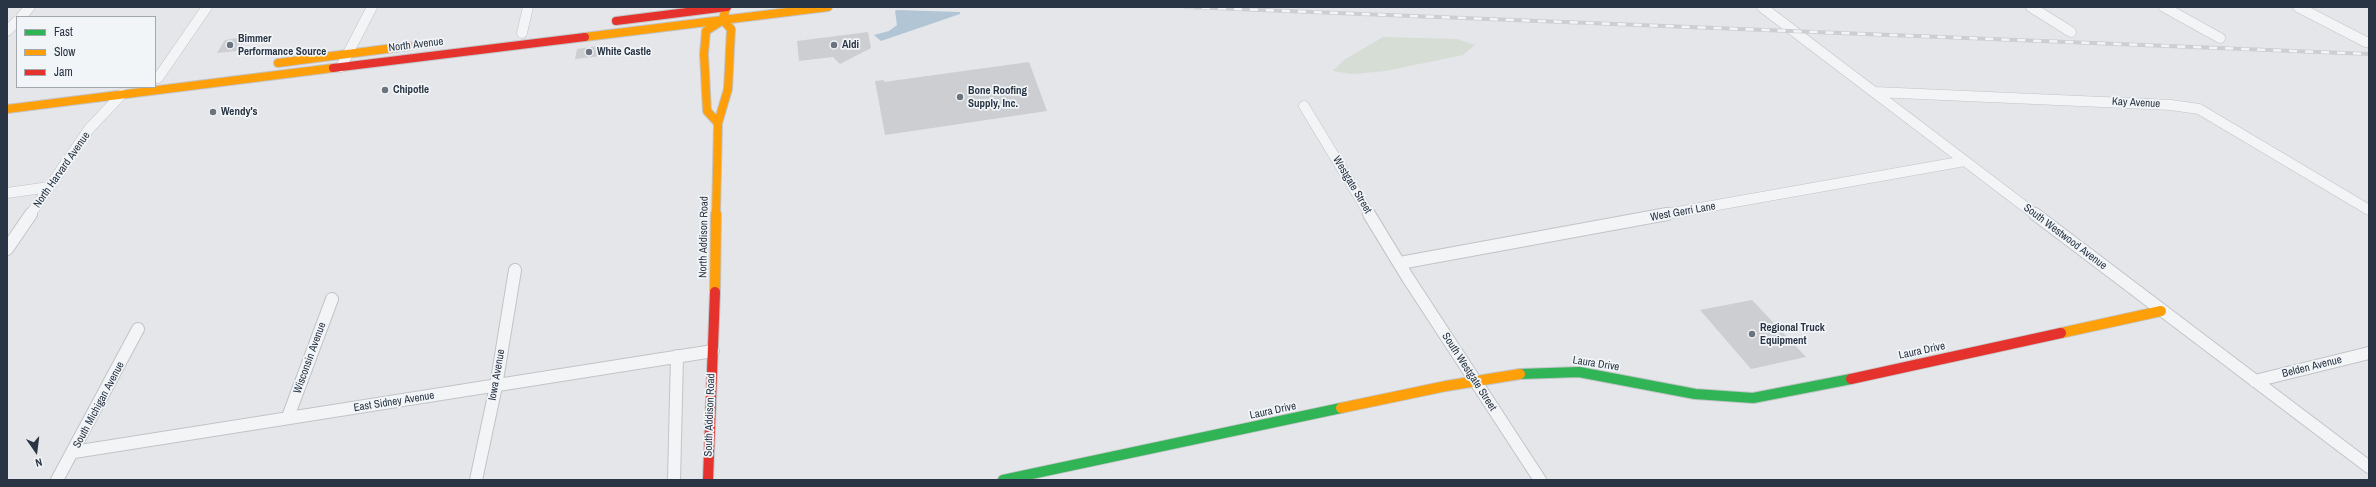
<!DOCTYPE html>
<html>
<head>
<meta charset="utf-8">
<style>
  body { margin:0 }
  #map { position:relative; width:2376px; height:487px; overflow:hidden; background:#e4e6e9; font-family:"Archivo Narrow",sans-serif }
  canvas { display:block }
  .frame { position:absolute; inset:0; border:8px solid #293544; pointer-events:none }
  .legend { position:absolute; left:16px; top:16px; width:140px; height:72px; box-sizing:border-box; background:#f2f5f8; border:1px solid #a2a8b0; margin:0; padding:5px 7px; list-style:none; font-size:12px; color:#293544 }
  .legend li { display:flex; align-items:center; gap:8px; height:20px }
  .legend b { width:20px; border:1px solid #a2a8b0 }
  .north { position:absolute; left:16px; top:431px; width:40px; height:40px; -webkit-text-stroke:3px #f2f5f8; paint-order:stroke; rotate:166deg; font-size:11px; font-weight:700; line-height:16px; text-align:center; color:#293544 }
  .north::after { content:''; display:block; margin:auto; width:14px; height:18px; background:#293544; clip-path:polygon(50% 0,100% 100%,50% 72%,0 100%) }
</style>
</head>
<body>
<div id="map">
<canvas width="2376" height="487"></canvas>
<div class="frame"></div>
<ul class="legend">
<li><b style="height:5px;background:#30b455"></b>Fast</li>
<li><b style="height:5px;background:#ff9f0a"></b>Slow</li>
<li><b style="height:5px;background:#e5322d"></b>Jam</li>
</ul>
<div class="north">N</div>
</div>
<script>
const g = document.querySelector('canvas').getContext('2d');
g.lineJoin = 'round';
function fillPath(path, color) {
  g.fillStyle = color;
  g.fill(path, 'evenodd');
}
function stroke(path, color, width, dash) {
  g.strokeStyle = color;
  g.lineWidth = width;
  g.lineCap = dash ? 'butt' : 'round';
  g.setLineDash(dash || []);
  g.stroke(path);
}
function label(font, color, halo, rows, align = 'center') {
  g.font = font + ' "Archivo Narrow",sans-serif';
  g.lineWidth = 3.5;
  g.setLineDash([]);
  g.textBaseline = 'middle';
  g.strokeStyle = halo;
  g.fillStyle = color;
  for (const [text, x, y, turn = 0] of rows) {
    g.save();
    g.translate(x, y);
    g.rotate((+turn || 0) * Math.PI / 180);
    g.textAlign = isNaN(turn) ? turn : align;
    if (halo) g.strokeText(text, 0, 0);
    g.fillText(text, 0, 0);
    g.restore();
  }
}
fillPath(new Path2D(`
  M1383,37L1457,39L1475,45L1463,55L1385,71L1353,74L1333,71L1344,60Z`), '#d5ddd4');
fillPath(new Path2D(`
  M897,10L960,12V14L881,41L874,35L889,31L897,25L895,11Z`), '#b1c5d5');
fillPath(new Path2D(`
  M868,32L871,48L840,64L833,57L799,61L797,41Z
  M244,37L236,51L217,53L225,40Z
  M604,45L602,56L575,59L577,49Z
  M1029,62L1047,111L885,135L875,81L884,80V82Z
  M1752,300L1806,357L1751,369L1700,310Z`), '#ccced2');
const streetFar1 = new Path2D(`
  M1762,7L2036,215
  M2031,7L2071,32
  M2164,7L2220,38
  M2298,7L2366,42
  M21,17L30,7
  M7,31L17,21
  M522,33L528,7
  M341,67L372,7
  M158,78L207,7
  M1875,92L2171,105L2199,109L2369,210
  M1304,106L1370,215
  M7,193L49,187
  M30,215L89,129L122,94
  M1661,215L1965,161`);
const street = new Path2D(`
  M1369,214L1408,278L1540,480
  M2035,214L2369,467
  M7,249L31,214
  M1400,263L1667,214
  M2255,381L2369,353
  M288,417L332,299
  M74,452L713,351
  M57,480L138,329
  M476,480L496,386L515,270
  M674,480L677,356`);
const fast = new Path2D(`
  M1520,374L1579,372L1695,394L1753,398L1851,379
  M1003,480L1341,408`);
const slowFar1 = new Path2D(`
  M585,37L828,7
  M278,63L409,46
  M7,109L333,68
  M718,123L707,111L704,54L706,31L723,20L726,7
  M716,215L718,123L728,89L731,29L723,20`);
const slow = new Path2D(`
  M715,292L716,214
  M2061,333L2161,311
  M1341,408L1446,386L1520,374`);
const jamFar1 = new Path2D(`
  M616,21L727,7
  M333,68L585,37`);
const jam = new Path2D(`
  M1851,379L2061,333
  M708,480L715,292`);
stroke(streetFar1, '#c2c4c7', 11);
stroke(street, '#c2c4c7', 14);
stroke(fast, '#c2c4c7', 12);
stroke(slowFar1, '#c2c4c7', 10);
stroke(slow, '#c2c4c7', 12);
stroke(jamFar1, '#c2c4c7', 10);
stroke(jam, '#c2c4c7', 12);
stroke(streetFar1, '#f3f4f6', 10);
stroke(street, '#f3f4f6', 12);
stroke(fast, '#30b455', 10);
stroke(slowFar1, '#ff9f0a', 8);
stroke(slow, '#ff9f0a', 10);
stroke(jamFar1, '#e5322d', 8);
stroke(jam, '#e5322d', 10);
const rail = new Path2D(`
  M1186,7L2369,54`);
stroke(rail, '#ccced1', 4);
stroke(rail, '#f2f5f8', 2.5, [8]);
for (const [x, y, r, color] of [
  [230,45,4,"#6a737e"],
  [834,45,4,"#6a737e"],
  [589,52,4,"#6a737e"],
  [385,90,4,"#6a737e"],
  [960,97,4,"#6a737e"],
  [213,112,4,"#6a737e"],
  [1752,334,4,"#6a737e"]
]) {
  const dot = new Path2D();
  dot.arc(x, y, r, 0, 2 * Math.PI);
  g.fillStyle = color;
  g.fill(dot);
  stroke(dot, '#f2f5f8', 1.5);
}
label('bold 11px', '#293544', '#f2f5f8', [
  ["Bimmer",238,39],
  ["Performance Source",238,52],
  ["Aldi",842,45],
  ["White Castle",597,52],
  ["Chipotle",393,90],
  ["Bone Roofing",968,91],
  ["Supply, Inc.",968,104],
  ["Wendy's",221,112],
  ["Regional Truck",1760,328],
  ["Equipment",1760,341]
], 'left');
label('11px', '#293544', '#f2f5f8', [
  ["North Avenue",416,45,-7],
  ["Kay Avenue",2136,103,3],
  ["North Harvard Avenue",62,170,-55],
  ["Westgate Street",1352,185,59],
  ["West Gerri Lane",1683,212,-10],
  ["North Addison Road",704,237,-89],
  ["South Westwood Avenue",2065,237,37],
  ["Laura Drive",1922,351,-12],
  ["Wisconsin Avenue",310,358,-70],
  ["Laura Drive",1596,364,9],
  ["Belden Avenue",2312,367,-14],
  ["South Westgate Street",1469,372,57],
  ["Iowa Avenue",497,375,-80],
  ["East Sidney Avenue",394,402,-9],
  ["South Michigan Avenue",99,405,-62],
  ["Laura Drive",1273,411,-12],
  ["South Addison Road",710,415,-88]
]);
</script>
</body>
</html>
